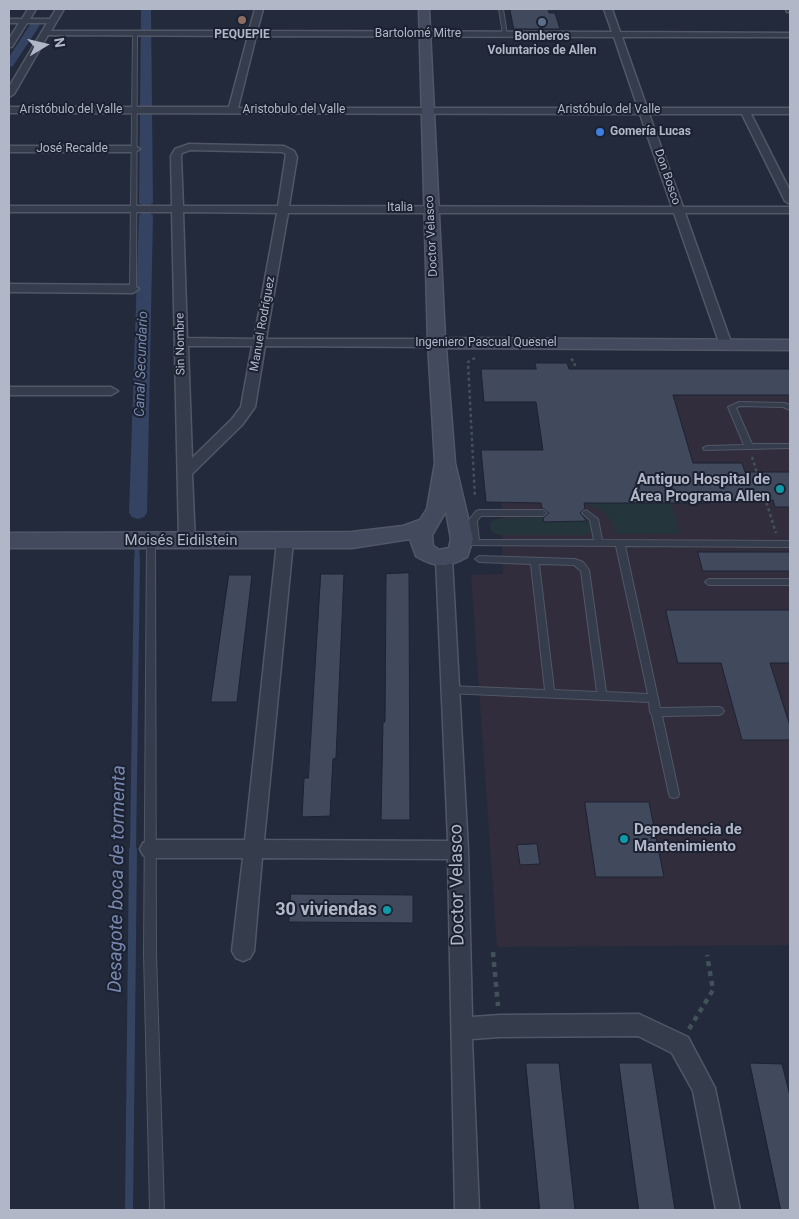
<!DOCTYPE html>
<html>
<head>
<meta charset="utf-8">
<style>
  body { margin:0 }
  #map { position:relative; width:799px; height:1219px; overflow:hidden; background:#222a3b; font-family:Roboto,sans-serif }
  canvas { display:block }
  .frame { position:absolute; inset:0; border:10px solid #b1b7c7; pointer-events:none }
  .north { position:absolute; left:20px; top:20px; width:50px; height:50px; -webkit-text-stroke:4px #1b2130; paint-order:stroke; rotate:81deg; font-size:14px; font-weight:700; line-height:20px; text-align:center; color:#b1b7c7 }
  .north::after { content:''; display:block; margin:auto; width:18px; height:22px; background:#b1b7c7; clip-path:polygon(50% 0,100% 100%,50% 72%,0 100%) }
</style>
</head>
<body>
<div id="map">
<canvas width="799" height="1219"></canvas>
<div class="frame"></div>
<div class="north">N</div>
</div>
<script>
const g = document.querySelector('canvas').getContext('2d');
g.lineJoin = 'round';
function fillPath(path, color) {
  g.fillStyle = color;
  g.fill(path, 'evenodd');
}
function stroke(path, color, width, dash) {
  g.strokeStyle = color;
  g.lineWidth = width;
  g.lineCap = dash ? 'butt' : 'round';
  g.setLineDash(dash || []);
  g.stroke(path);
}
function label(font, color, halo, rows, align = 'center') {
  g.font = font + ' Roboto,sans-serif';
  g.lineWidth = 4;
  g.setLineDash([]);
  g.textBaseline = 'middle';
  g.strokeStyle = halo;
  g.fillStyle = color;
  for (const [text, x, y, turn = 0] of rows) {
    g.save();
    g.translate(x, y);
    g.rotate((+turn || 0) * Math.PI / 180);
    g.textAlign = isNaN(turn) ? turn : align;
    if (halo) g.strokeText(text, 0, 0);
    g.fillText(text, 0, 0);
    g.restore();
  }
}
fillPath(new Path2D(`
  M535,363H567L569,369H790V945L497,947L471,575L503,574L501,502H486L481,450H543L536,402H484L481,369H536Z`), '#312d3c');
fillPath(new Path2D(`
  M584,503H671L680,534H616C612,515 602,509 584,503Z
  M543,517L544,522L587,521L590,524L591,532L585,535H502L493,533L490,528L491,522L496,519Z`), '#24363c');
stroke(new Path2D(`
  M137,560V549`), '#354362', 5);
stroke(new Path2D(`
  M133,852L137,559`), '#354362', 6);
stroke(new Path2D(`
  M129,1210L133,850`), '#354362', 8);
fillPath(new Path2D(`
  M141,9H151L153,203L146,207L139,203Z
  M35,22L40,25L13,66L9,67V57L31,23Z
  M146,211L153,215L147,513L144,517L138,519L132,517L129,513L139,215Z`), '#354362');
const building = new Path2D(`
  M510,9H548L549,13H555L560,29H514Z
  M535,363H567L569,369H790V395H673L693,463H742L745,472H790V507H775L773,500H710V503H584L585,509L580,513L587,521L544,522L543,518L549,513L542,508L541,503L486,502L481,450H543L536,402H484L481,369H536Z
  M698,552H790V571H703Z
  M409,573L410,820H381L383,722H385L386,574Z
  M321,574H344L336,758L333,759L330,816L302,817L304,778H308Z
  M229,575H252L237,702H211Z
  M666,610H790V663H770L790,726V740H742L721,663H678Z
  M585,802H649L664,877H596Z
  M537,844L540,864L520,865L517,845Z
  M291,894L413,895V923L289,922Z
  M526,1063H559L575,1210H540Z
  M619,1063H652L675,1210H639Z
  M750,1063L782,1064L790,1096V1210H781Z`);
fillPath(building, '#41495d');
stroke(building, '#1d2332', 1);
const service = new Path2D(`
  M499,9H503L507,35L503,34Z
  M135,33L137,34L136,289L133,291L130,289L133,34Z
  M739,402L785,403L790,405V410L783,407L740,406L736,408L752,444H790V448L704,450L703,448L707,446L744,445L728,407Z
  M479,510H543L547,513L543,516H481L477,521L479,540H594L590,520L582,513L586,510L598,519L602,540L790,541V547L625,546L660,708L719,707L722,708L724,711L722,714L719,715L662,716L679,794L678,797L674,798L670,797L669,794L652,715L650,712L649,702L447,693L445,690L447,687L450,686L545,690L531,564L479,562L475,559L479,556L575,559L583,562L589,570L606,692L648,694L616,546L459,545L458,543L459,541L471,540L469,520L476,511ZM539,564L574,565L581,571L597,692L554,690Z
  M151,538L155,541L156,953L164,1210H150L144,953L147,541Z
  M709,579H790V585H709L705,582Z`);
const minor = new Path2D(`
  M28,9H36L30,19H50L56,9H64L51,31H249L255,9H263L257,31L612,32L604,9H612L620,32L790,33V37H622L647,108H790V114H751L790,191V204L785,201L742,114H649L683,207H790V213H685L732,345L726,349L720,345L674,213H288L266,339H437L443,343L437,347L265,346L255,407L242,425L192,474L195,541L192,545L187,546L182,545L179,541L172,212H9V206H172L171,156L175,149L189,144L284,146L294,151L297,157L289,206L672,207L640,114L9,113V107H229L248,36L48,35L14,94L9,97V87L47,23H27L12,47H9V39L19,23H9V19H22ZM256,36L614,37L638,108H238ZM190,150L282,152L286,154L278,206H183L181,156L182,153ZM183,212L277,213L254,339L187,338ZM188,346H252L241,407L232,419L192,458Z
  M786,9H790V12H787Z
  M9,146H135L140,149L135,152H9Z
  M9,284L133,285L139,289L133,293L9,292Z
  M9,387H111L118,391L111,395H9Z
  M285,537L290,538L293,542L264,840L448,841L436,559L439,555L444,553L449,555L452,559L468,850L472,1017L500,1015L639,1014L688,1037L715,1088L740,1210H716L693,1091L672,1053L638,1036L500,1037L472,1039L479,1210H455L448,859L262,858L254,951L250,958L243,961L236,958L232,951L243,858H150L143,855L140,849L143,843L150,840H245L277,542L280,538Z`);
const secondary = new Path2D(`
  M419,9H429L445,338L790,340V350L446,348L455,463L473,539L467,557C448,568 435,568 416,556L410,539L352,548H9V533L352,532L403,526L420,520L427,509L435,463L428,343ZM446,511L451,539L449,548L439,550L433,546L432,535Z`);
stroke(service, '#515766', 2);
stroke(minor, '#515766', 3);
stroke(secondary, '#515766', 3);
stroke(new Path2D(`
  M475,358L468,362L475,498
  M571,359L574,361L575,366
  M752,457L776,533`), '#415359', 2.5, [3, 3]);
stroke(new Path2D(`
  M493,952L498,1006
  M689,1029L713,990L707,955`), '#415359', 4.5, [5, 5]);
fillPath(service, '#353c4b');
fillPath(minor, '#353c4b');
fillPath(secondary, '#434a5e');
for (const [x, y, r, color] of [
  [242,20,5,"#8d6e63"],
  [542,22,5,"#5c6f8a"],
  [600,132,5,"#3f7fe0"],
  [780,489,5,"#0f9aa8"],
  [624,839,5,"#0f9aa8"],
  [387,910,5,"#0f9aa8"]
]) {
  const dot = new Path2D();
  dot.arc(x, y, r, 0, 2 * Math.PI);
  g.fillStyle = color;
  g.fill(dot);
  stroke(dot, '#1b2130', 2);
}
label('12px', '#b1b7c7', '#1b2130', [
  ["Bartolomé Mitre",418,34],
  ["Aristóbulo del Valle",71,110],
  ["Aristobulo del Valle",294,110],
  ["Aristóbulo del Valle",609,110],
  ["José Recalde",72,149],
  ["Don Bosco",667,177,71],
  ["Italia",400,208],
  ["Doctor Velasco",432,236,-93],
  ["Manuel Rodríguez",263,324,-80],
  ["Ingeniero Pascual Quesnel",486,343],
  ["Sin Nombre",181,344,-91]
]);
label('bold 12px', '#b1b7c7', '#1b2130', [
  ["PEQUEPIE",242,35],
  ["Bomberos",542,37],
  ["Voluntarios de Allen",542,51],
  ["Gomería Lucas",610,132,"left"]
]);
label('italic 14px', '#7889af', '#1b2130', [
  ["Canal Secundario",142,364,-88]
]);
label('bold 15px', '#b1b7c7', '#1b2130', [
  ["Antiguo Hospital de",770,480],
  ["Área Programa Allen",770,497],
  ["Dependencia de",634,830,"left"],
  ["Mantenimiento",634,847,"left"]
], 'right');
label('15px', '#b1b7c7', '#1b2130', [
  ["Moisés Eidilstein",181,541]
]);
label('18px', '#b1b7c7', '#1b2130', [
  ["Doctor Velasco",458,885,-91]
]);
label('bold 18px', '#b1b7c7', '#1b2130', [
  ["30 viviendas",377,910]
], 'right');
label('italic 19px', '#7889af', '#1b2130', [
  ["Desagote boca de tormenta",118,879,-89]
]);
</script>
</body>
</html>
